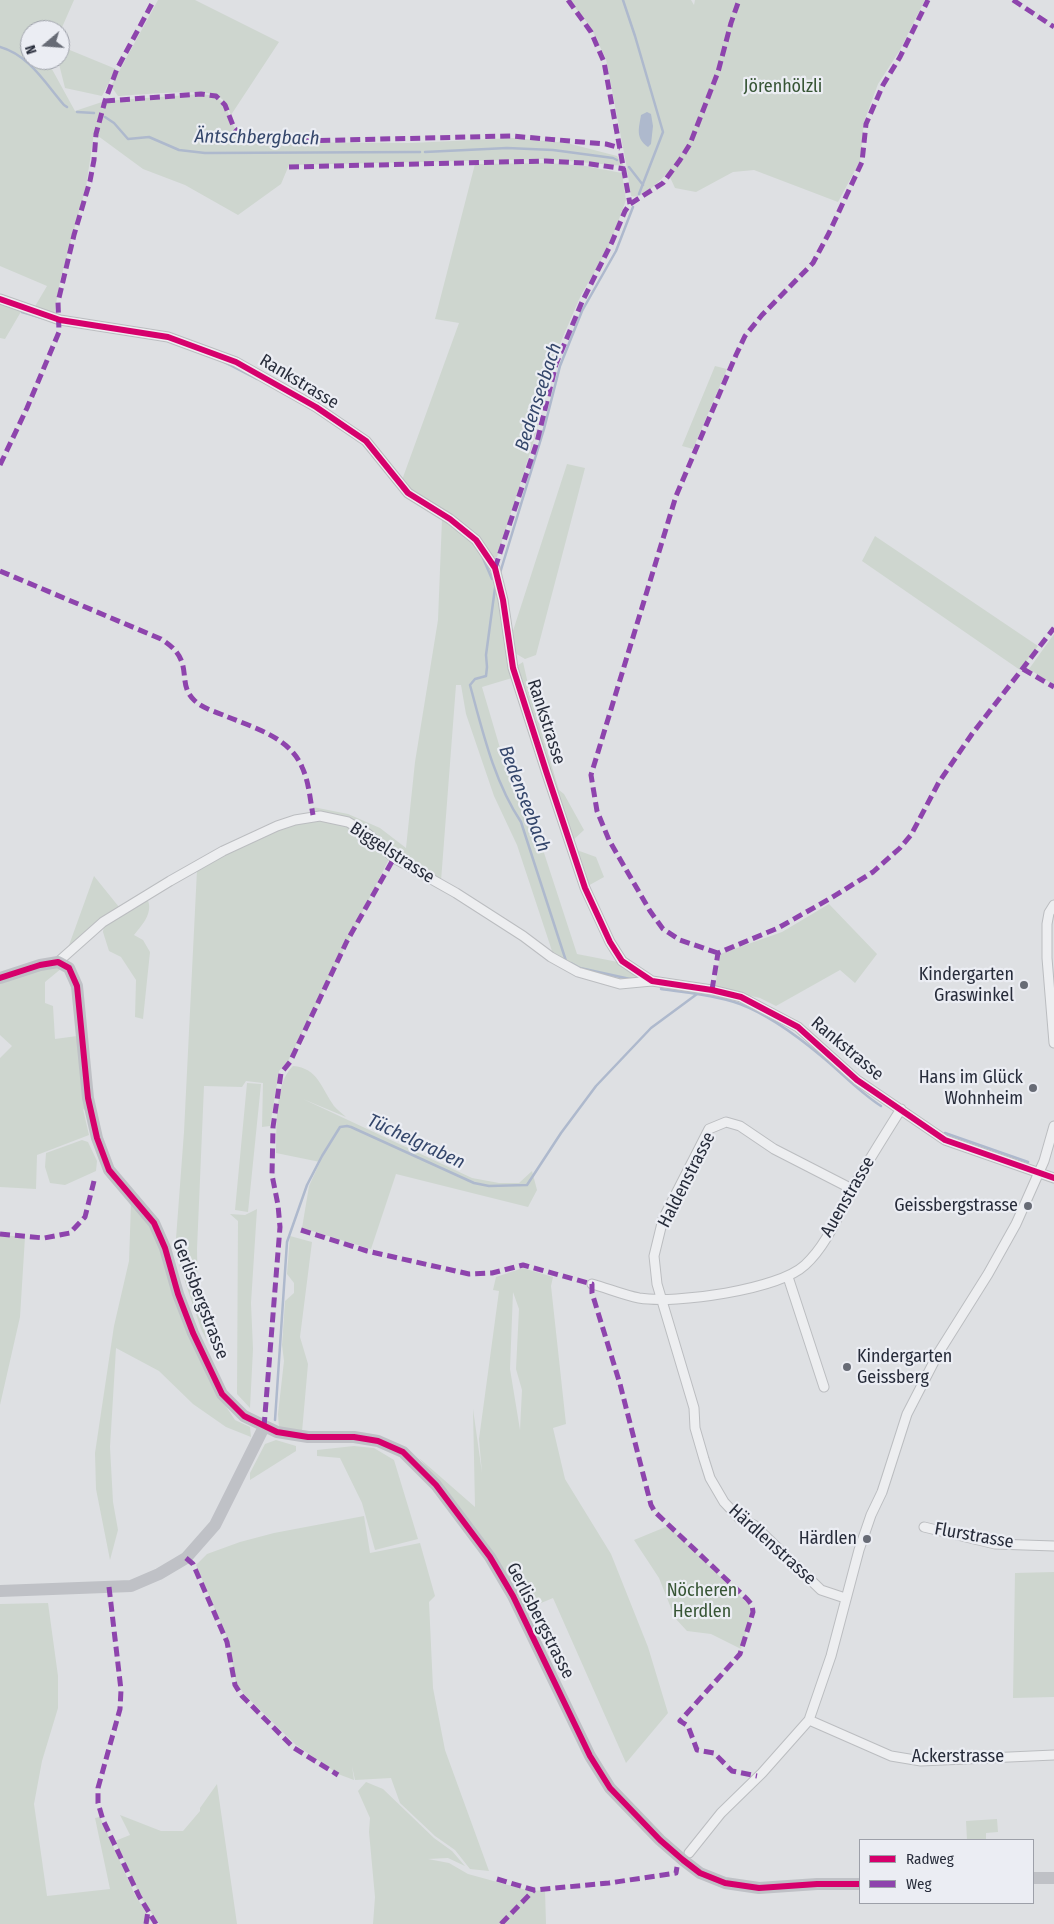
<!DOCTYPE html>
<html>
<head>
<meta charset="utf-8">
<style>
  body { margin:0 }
  #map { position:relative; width:1054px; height:1924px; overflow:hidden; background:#dee0e3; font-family:"Fira Sans Condensed",sans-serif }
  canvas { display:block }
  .legend { position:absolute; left:859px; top:1839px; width:175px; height:65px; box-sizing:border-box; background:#ebedf3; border:1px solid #9da0a9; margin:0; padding:6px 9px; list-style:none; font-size:15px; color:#272c3a }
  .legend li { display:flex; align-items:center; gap:10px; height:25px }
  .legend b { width:25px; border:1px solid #9da0a9 }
  .north { position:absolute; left:20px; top:20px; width:50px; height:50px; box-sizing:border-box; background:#ebedf3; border:1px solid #9da0a9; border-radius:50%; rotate:252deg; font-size:14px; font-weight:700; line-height:20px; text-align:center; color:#272c3a }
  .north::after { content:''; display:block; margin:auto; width:18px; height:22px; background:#676b75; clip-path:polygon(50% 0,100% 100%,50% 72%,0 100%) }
</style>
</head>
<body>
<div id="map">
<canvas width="1054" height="1924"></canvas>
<ul class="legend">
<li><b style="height:6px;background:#d6006c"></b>Radweg</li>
<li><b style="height:6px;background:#8e44ad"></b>Weg</li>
</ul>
<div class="north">N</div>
</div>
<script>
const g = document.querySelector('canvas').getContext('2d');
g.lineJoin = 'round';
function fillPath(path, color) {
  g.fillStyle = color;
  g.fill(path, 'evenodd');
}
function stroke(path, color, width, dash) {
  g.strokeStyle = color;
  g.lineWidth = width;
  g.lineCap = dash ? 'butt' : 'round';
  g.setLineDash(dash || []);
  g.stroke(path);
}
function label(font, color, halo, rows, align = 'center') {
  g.font = font + ' "Fira Sans Condensed",sans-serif';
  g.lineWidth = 4.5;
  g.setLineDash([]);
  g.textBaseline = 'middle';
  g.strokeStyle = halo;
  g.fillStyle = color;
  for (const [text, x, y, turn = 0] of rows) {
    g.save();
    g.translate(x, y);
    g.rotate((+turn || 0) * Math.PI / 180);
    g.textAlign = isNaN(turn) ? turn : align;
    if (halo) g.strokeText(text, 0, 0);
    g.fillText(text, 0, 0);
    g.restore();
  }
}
fillPath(new Path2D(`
  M0,0H74L60,32V30H30V60H49L48,62L75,111L105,101L201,94L216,96L225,105L234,127L245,139L257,142L412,143L513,138L567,143L617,156L624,166L546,159L289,165L281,184L238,215L185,185L143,169L94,133L86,187L60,281L54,315L34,308L47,286L0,266Z
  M158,0H195L279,42L231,115C228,107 225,100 218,96C208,88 135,95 118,96L111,86Z
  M569,0H691L694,5L695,0H925L900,50L878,84L864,122L860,161L838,202L754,170L733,172L696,192L675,188L668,173C658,181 644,200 631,196L626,163L606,59L590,26Z
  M60,46L116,69L102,96L65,88L58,60H60Z
  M549,163L585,166L622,173L626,200L608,249L581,295L559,346L534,440L497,557L490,558L477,538L409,491L402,480L459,323L435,319L475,164Z
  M0,303L22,310L5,339L0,338Z
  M715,366L727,369L693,449L682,446Z
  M567,464L585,468L536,655L525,659L513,652L511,637Z
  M442,519C453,528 467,536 475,547C502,584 505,634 512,678L482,687L505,765L532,816L577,954L618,962L639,979L621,980L579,970L553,954L517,845L494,796L466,714L461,685H456L441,881L396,855L369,832L315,813L313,807L348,814L380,828L406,848L415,762L438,620Z
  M875,536L1038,646L1020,670L862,561Z
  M1054,634V685L1029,669Z
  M523,662L531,697L559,790L564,794L584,830L571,842L515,667Z
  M319,820L347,825L366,837L389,859L288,1061L279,1071L270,1126L262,1127L263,1083L246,1081L242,1087L204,1086L197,1249L198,1306L207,1341L201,1329L175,1252L184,1132L197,870C224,855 265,830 296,823C303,821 311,821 319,820Z
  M574,849L596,857L604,877L586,887Z
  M94,876L119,907L103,916L68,948Z
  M147,898C154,912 143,924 134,935L143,940L150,952L143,1019L135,1017L136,980L121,957L109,951L103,932L104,925Z
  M829,904L877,954L855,983L840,970L776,1006L760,998L715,988L720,954L782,932Z
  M40,967L62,968L45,982V1003L53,1006L55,1039L77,1036L85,1110L83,1109L89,1135L37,1155L36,1189L0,1187V1058L12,1046L0,1035V984Z
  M293,1066C318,1068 321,1088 334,1106C337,1110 342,1113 346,1117L303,1099L472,1178L499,1183H519L532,1171L537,1190L528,1207L396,1174L371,1249L302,1228L309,1186L320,1162L276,1153C277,1129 274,1083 293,1066Z
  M247,1083L261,1084L248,1212L235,1210Z
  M82,1140L88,1142L97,1161L96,1171L65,1185L50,1183L45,1167L46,1153Z
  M131,1204L151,1226L219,1396L235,1420L250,1427L251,1437L226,1427L193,1404L159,1371L116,1348L110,1447L113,1502L118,1530L110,1560L96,1489L95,1453L114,1326L129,1261Z
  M257,1209L251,1303L253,1349L250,1408L237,1394L238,1221L230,1214L245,1215Z
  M2,1235L25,1237L20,1317L0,1405V1236Z
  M290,1236L312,1242L300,1337L308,1364L302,1432L279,1428L278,1414L284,1361L282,1345L285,1301L294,1293V1283L287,1274Z
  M523,1268L553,1277L551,1286L566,1424L553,1428L565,1479L611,1554L648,1647L668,1713L626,1763L553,1598L522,1611L440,1484L419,1458L475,1507L473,1409L482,1473L479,1439L499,1291L493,1290L496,1277ZM513,1292L519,1309L516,1369L522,1390L520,1430L510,1369Z
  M276,1440L296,1446V1451L250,1480V1473L265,1444Z
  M354,1446L374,1448L394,1460L418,1539L375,1550L362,1503L340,1458L317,1456V1450Z
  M364,1516L370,1553L420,1543L435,1596L429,1602L433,1688L445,1750L489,1871L470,1869L455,1850L435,1836L400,1803L391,1778L355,1780L352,1766L354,1780L338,1774L296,1745L244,1694L236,1683L228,1640L196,1565L207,1554L240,1542L274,1533Z
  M668,1526L750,1606L752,1613L741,1649L711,1634L687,1631L675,1618L659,1578L634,1540Z
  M1054,1572V1697L1013,1698L1015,1573Z
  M48,1603L58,1676V1708L42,1761L34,1804L47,1896L110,1889L95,1818L100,1817L135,1895L151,1920L148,1924H0V1604Z
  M366,1782L383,1789L434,1838L452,1851L465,1866L448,1858L428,1859L449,1863L468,1874L530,1891L545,1890L546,1924H373L375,1897L369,1832L370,1818L358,1791Z
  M217,1784L237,1924H159L140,1896L115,1841L130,1835L120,1815L161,1831H183L200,1811V1808Z
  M997,1819L998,1832L986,1833V1840H967L966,1821Z`), '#ced6cf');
fillPath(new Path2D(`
  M647,112L651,114L653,126L651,144L648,147C635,138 639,128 641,115Z`), '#aeb9cd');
stroke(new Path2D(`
  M623,0L635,36L663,132L639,194
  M0,47C29,55 45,83 64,105L67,107
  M77,112L94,113
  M105,117L114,123L128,139L149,137L179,150L205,153L420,152
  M425,152L507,148L553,150L613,158L617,160
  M629,167L643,185
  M22,312L42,318
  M224,362L257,379
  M483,558L492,579
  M500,573L544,429L560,366L582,311L616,251L633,207
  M495,588L486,655L487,667L486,676L475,679L470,685C483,733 494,781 521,822L566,961
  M571,963L580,968L630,979
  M661,989C687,993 715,995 740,1004C769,1015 796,1035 820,1055C841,1072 858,1091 881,1106
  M945,1133L1028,1162
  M275,1420L287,1242L307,1185L322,1156L340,1127L347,1126L351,1127L474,1183L489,1186L527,1185L561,1133L596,1086L651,1028L697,994`), '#aeb9cd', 2.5);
const street = new Path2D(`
  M0,299L60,320L168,337L236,362L316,407L366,441L408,493L450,519L476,540L495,568L503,600L513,668L546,771L585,888L610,942L622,961L652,981L712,990L741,997L798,1027L857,1080L945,1140L1054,1178
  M1054,905L1049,913L1047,924V958L1054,1043
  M58,962L103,922L170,881L223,851L277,826L295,820L320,816L348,822L368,834L394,858L456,893L523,936L551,957L578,972L620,984L652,981
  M788,1277L824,1387
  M592,1284C607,1288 623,1295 639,1298C676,1304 778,1290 805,1265C826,1246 838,1216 851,1191C867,1163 884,1136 901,1109
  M924,1527L995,1544L1054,1546
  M845,1598L821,1590L754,1525L740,1519L724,1502L710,1478L704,1459L695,1428L694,1408L657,1284L654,1256L663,1219L709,1129L726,1122L740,1126L774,1149L852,1189
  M809,1720L891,1756L921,1761L1054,1755
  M689,1853L721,1813L762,1773L809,1720L831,1656L859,1550L871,1515L882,1492L907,1414L939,1352L988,1274L1016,1224L1044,1161L1054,1126`);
stroke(street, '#bbbdc0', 11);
stroke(street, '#edeef0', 9);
stroke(new Path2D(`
  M0,978L40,965L58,962L69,968L77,986L88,1098L97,1138L109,1170L154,1223L165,1248L178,1294L193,1333L222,1394L244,1416L277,1432L308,1437H354L378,1441L403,1452L436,1485L490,1557L513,1596L590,1756L610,1788L660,1840L683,1860L700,1873L725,1883L759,1888L817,1884H860
  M0,1591L131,1586L159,1574L186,1558L215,1525L264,1427
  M1033,1878H1054`), '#bfc1c6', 12);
stroke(new Path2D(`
  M568,0L591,32L604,62L630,204
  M1013,0L1054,27
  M105,101L201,94L216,96L225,105L234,128L245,139L257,142L511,136L606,144L620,148
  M289,167L546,161L584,163L625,169
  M0,465L27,408L59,332L58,302L74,235L90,181L94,160L96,134L105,101L117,69L154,0
  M495,568L537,442L556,364L582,302L612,242L625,211L630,204L663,183L680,160L690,144L718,72L731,23L739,0
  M0,571L161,639C197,661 175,682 194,700C203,709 217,712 228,717C255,728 290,738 302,767C309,782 310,799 313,815
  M1023,669L1054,687
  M718,953L680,940L663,929L650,911L609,840L597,811L591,775L676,496L736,355L745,336L762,315L813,263L829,233L862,162L866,124L883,85L900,57L928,0
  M712,990L718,953L778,928L831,898L873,872L900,848L911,835L939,782L972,734L1054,628
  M301,1230L367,1251L469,1274L492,1273L523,1265L592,1284V1293L620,1384L651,1505L655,1512L747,1599L752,1605L753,1612L740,1654L680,1721L688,1726L697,1750L714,1753L732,1771L757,1776
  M0,1234L44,1238L70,1233L85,1217L94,1181
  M264,1427L280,1227L278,1205L272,1175L273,1127L281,1073L290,1062L347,941L394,858
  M186,1558L193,1564L227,1642L235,1685L242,1696L294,1748L338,1775
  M109,1587L121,1690L120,1709L98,1788V1803L103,1820L139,1896L156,1924
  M497,1879L534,1890L609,1883L676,1873L677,1867
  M146,1924L148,1911
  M501,1924L534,1890`), '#8e44ad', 5, [10, 5]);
stroke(new Path2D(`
  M0,299L60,320L168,337L236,362L316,407L366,441L408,493L450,519L476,540L495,568L503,600L513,668L546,771L585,888L610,942L622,961L652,981L712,990L741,997L798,1027L857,1080L945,1140L1054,1178
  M0,978L40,965L58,962L69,968L77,986L88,1098L97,1138L109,1170L154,1223L165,1248L178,1294L193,1333L222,1394L244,1416L277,1432L308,1437H354L378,1441L403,1452L436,1485L490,1557L513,1596L590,1756L610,1788L660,1840L683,1860L700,1873L725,1883L759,1888L817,1884H860`), '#d6006c', 6);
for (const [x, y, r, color] of [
  [1024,985,5,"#676b75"],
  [1033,1088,5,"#676b75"],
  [1028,1206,5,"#676b75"],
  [847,1367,5,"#676b75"],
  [867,1539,5,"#676b75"]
]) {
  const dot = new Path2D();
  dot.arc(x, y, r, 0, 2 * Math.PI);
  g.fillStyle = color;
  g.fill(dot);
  stroke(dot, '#ebedf3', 2);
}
label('18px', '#375535', '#ebedf3', [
  ["Jörenhölzli",783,87],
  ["Nöcheren",702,1591],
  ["Herdlen",702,1612]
]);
label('18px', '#272c3a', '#ebedf3', [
  ["Rankstrasse",299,382,31],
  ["Rankstrasse",546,722,72],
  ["Biggelstrasse",392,853,33],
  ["Rankstrasse",847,1049,40],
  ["Haldenstrasse",687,1180,-63],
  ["Auenstrasse",848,1197,-60],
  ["Gerlisbergstrasse",200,1299,69],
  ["Flurstrasse",974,1536,10],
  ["Härdlenstrasse",772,1545,42],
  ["Gerlisbergstrasse",540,1621,63],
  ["Ackerstrasse",958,1757]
]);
label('18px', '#272c3a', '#ebedf3', [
  ["Kindergarten",1014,975],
  ["Graswinkel",1014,996],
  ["Hans im Glück",1023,1078],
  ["Wohnheim",1023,1099],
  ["Geissbergstrasse",1018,1206],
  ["Kindergarten",857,1357,"left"],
  ["Geissberg",857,1378,"left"],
  ["Härdlen",857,1539]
], 'right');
label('italic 19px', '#34466b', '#ebedf3', [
  ["Äntschbergbach",257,138,1],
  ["Bedenseebach",539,397,-72],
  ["Bedenseebach",524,799,69],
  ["Tüchelgraben",416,1142,25]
]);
</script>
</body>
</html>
